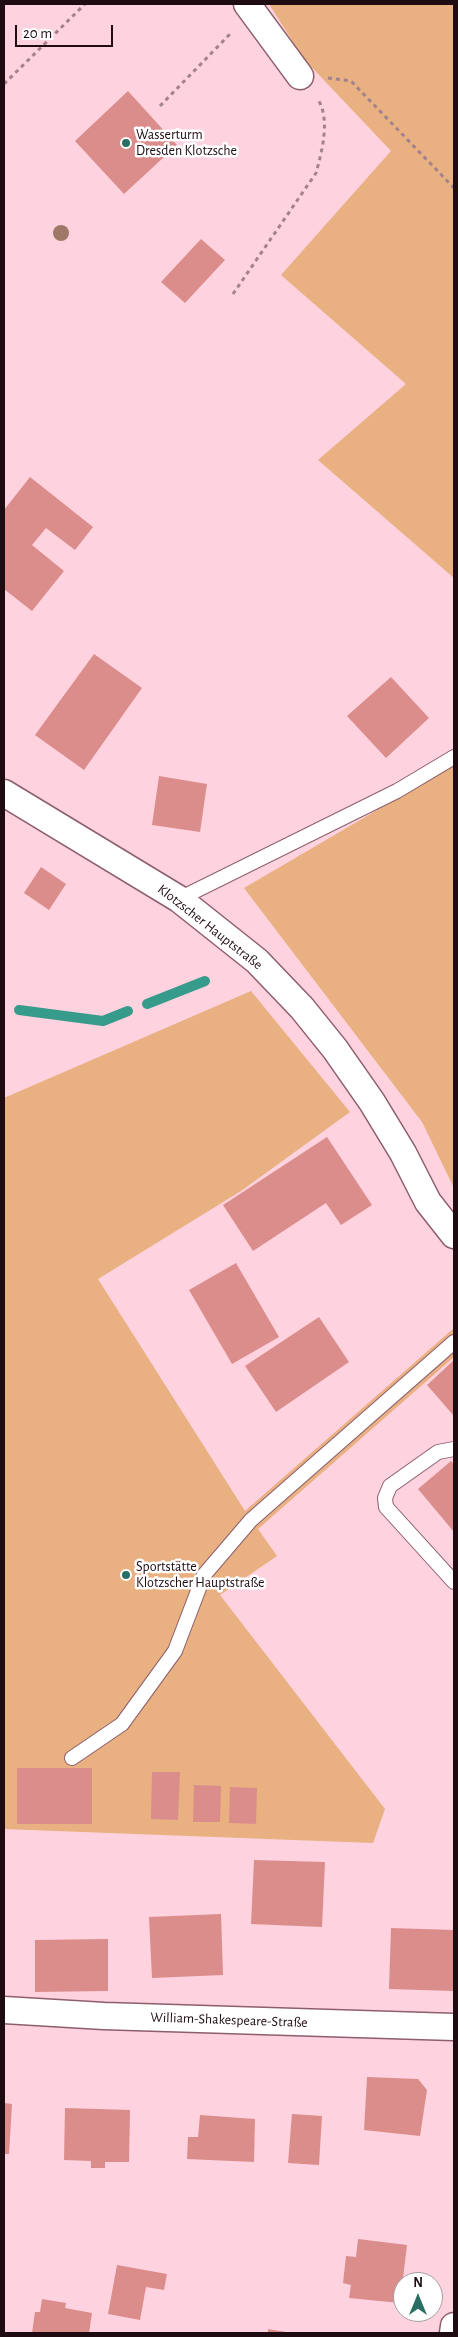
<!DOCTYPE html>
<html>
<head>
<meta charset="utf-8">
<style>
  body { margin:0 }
  #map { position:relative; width:458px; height:2337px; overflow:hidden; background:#fed2de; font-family:"Alegreya Sans",sans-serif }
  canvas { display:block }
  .frame { position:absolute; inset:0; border:5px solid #1e0c12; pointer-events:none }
  .north { position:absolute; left:393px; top:2272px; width:50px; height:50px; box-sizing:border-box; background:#fff; border:1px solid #a59ea0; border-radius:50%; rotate:0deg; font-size:14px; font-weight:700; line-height:20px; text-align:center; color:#1e0c12 }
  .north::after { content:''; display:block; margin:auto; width:18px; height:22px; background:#286e62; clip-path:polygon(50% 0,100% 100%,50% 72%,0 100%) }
  .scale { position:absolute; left:15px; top:25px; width:98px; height:22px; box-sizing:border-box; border:2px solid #1e0c12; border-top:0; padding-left:6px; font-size:15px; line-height:18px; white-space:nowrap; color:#1e0c12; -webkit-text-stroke:4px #fff; paint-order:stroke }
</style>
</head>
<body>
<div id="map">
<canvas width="458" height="2337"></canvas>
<div class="frame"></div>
<div class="north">N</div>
<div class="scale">20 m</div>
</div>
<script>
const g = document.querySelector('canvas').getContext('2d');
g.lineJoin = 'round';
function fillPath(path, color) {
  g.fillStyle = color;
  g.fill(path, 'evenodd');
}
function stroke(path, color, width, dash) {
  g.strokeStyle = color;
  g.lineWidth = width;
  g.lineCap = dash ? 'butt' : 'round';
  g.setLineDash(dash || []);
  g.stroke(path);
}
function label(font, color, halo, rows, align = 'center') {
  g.font = font + ' "Alegreya Sans",sans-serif';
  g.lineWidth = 5;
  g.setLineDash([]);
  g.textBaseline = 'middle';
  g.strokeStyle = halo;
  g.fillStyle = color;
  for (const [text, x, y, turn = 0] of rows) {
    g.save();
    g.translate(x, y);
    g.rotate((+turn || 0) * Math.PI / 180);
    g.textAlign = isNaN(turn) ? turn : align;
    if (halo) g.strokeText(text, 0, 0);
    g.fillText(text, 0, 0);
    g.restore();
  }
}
fillPath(new Path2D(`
  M269,4H454V578L318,460L406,384L281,275L391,151L303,58Z
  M454,765V1188L422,1122L244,888Z
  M251,991L350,1112L241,1191L98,1279L245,1511L454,1328V1357L258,1529L277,1556L220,1595L385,1809L373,1843L4,1829V1098Z`), '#e9b081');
stroke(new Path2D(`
  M147,1004L205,981
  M19,1010L103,1021L128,1011`), '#379b8b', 10);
fillPath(new Path2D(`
  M128,91L177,145L124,194L75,141Z
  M201,239L225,260L185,303L161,282Z
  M30,477L93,527L75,550L46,528L32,545L64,571L32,611L4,589V510Z
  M94,654L142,688L84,770L35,735Z
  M391,677L429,718L386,758L347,716Z
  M159,776L207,784L200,832L152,825Z
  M41,867L66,884L49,910L24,893Z
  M327,1137L372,1205L341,1225L326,1203L253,1251L223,1205Z
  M236,1263L279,1337L232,1364L189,1290Z
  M319,1317L349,1362L276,1412L245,1366Z
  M454,1360V1416L427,1385Z
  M451,1461L454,1464V1532L418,1489Z
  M17,1768H92V1824H17Z
  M152,1772H180L178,1820L151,1819Z
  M194,1785L221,1786L220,1822H193Z
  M230,1787L257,1788L256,1824L229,1823Z
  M254,1860L325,1862L322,1927L251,1924Z
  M221,1914L223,1975L152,1978L149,1917Z
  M391,1928L454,1930V1991L389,1989Z
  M108,1939V1991L35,1992V1940Z
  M367,2077L418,2079L427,2090L420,2136L364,2130Z
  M4,2103L12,2104L9,2154H4Z
  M65,2108L130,2110L129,2162H105V2168H91V2161L64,2160Z
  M292,2114L322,2116L319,2165L288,2163Z
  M200,2115L255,2119L254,2162L187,2159L188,2137H198Z
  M358,2239L407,2245L400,2303L349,2298L351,2285L343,2283L346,2256L356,2257Z
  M117,2265L167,2274L164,2290L146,2287L140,2320L108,2314Z
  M42,2299L66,2303L65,2308L92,2313L89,2333H32L35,2312H40Z
  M268,2329L286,2332V2333H268Z`), '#db8d8c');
const lane = new Path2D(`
  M179,899L397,791L454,757
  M454,1449L438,1452L390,1486L385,1498L386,1507L454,1582
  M72,1758L122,1724L175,1651L204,1575L251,1520L454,1342`);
const street = new Path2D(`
  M247,4L300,76
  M4,793L179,899L257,961L302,1008L335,1049L372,1102L403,1153L428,1202L454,1235
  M4,2010L104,2016L454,2027
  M453,2333L454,2326`);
stroke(lane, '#8d5e6c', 16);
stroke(street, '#8d5e6c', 29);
stroke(new Path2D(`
  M328,78L351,81L454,188
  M4,84L85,4
  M160,106L231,33
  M233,294L316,173C322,151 331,118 317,98`), '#a3828b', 3, [4, 4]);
stroke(lane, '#fff', 14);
stroke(street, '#fff', 26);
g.fillStyle = '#a07867';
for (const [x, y] of [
  [61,233]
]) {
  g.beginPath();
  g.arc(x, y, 8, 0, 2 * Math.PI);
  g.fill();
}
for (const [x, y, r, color] of [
  [126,143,5,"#286e62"],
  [126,1575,5,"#286e62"]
]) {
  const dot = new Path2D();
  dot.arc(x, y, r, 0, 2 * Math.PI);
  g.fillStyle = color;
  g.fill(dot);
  stroke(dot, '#fff', 2);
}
label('14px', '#1e0c12', '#fff', [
  ["Wasserturm",136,135],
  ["Dresden Klotzsche",136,151],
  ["Sportstätte",136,1567],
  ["Klotzscher Hauptstraße",136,1583]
], 'left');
label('14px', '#1e0c12', '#fff', [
  ["Klotzscher Hauptstraße",210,927,38],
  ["William-Shakespeare-Straße",229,2020,2]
]);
</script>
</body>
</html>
